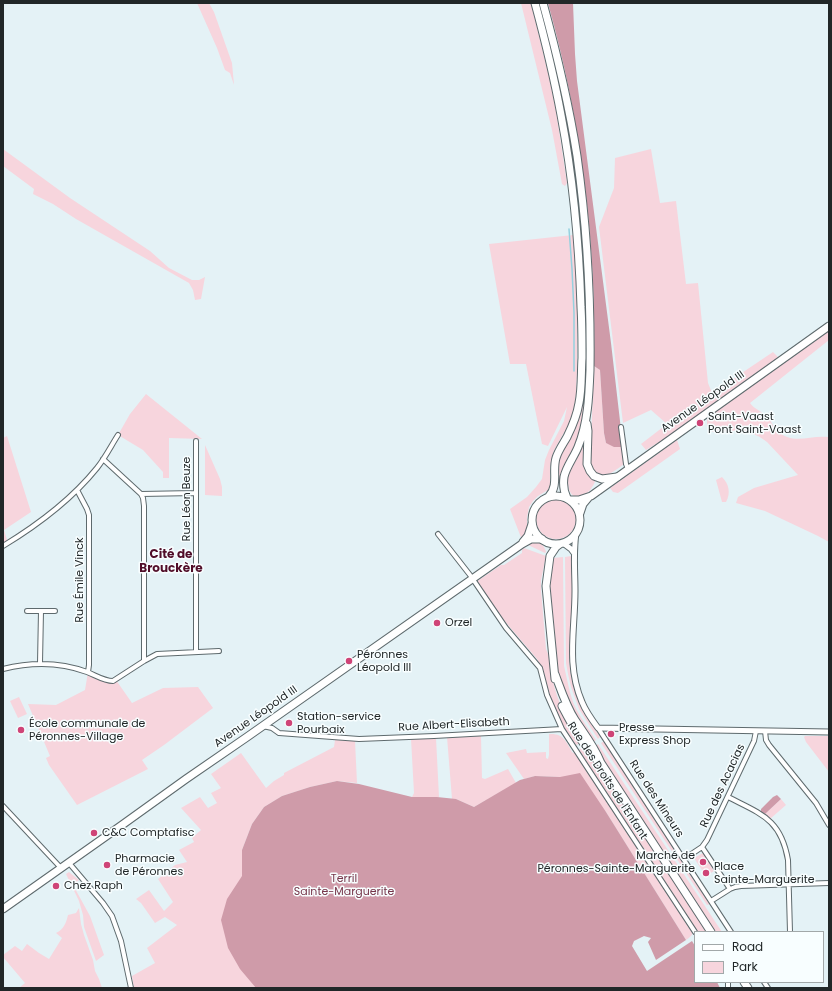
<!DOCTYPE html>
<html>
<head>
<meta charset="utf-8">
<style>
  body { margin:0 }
  #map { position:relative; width:832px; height:991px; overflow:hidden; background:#e4f2f6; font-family:Poppins,sans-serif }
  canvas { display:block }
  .frame { position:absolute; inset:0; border:4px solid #212728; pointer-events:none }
  .legend { position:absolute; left:694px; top:931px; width:130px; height:52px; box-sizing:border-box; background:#f8feff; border:1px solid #a2a8a9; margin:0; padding:5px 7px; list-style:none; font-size:12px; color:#212728 }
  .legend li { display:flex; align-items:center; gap:8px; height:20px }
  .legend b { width:20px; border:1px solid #a2a8a9 }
</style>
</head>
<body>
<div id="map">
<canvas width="832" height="991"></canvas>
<div class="frame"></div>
<ul class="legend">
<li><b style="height:5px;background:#fff"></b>Road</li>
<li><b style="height:11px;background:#f7d5dd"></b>Park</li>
</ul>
</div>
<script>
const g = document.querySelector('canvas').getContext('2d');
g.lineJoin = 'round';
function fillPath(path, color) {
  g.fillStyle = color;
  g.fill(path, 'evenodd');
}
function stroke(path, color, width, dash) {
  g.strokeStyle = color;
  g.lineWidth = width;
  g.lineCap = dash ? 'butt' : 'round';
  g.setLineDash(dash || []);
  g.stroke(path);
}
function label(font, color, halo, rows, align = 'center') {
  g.font = font + ' Poppins,sans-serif';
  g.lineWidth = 3;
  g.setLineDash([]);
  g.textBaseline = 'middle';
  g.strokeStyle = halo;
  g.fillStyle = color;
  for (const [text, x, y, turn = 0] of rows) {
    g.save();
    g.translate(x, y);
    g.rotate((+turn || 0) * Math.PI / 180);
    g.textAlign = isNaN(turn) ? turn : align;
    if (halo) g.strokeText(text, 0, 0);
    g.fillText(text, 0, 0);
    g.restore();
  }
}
fillPath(new Path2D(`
  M197,3H209L214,12L232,63L234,85L230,73L225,70L217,48Z
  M521,3H531L549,77L556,111L567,183L565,186L562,184L552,130Z
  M3,149L70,198L150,251L169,268L192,280H199L205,277L201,299L195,300L193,290L189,283L76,219L53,204L33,194L34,189L3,166Z
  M651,149L660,203L676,201L686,284L698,283L708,383L712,393L773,352L781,360L829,326V340L750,403C754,409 762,411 767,417C771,420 773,426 776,430C794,446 808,435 828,437L829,435V542L818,536L765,511L736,503L738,497L754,488L798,475L767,442C755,433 746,430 730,431C723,432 718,434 711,431L707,425V413L646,450L641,444L667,424L651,410L623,423L599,227L614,188L615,158Z
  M573,235L577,281V371L576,395L574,409L569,424L554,450L551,461L550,469V486L548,490L538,496L533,501L529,507L527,517V530L522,540L510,509L527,497L536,487L542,479L545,460L549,450L564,421L567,407L548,446L542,444L526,364H510L489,244Z
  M585,362H587V392L583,426L561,481H558L557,464L559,458L571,436Z
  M594,366L600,370L604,433L606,443L623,447L624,464C617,469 606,479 597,475C593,473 592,467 590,463Z
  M146,394L202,439L169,438V478H163V472L143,450L118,435L130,414Z
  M587,430L586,455L596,478C595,481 594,485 592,487C591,490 588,492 585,494C573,502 568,492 568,481L567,480L568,474L580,450Z
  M7,436L31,512L4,530L8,543L3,546V438Z
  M677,440L680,449L618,493L613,492L610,488Z
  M205,445L220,479L222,487V496L205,495Z
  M722,477C729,484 731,493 726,502H722L716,480Z
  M536 519a20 20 0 1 1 40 0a20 20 0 1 1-40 0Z
  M532,541C539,542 544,544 546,552L545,553L526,544Z
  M524,548L546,556L541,580V590L546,649C552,661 551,676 555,689C560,708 571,725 581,743L576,745C569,734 561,723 555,711C548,694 546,675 537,659L496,611L476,582L501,565H504L522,553V550Z
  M571,556L573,589L569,660C572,693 583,710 600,737L598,739L579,709L571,687L568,674L566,663L565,557Z
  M563,557L564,666C567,678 569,691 573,702C579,716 588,728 596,740L592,743L573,713L559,679L556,666L549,586L553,558Z
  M88,672L109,681L116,680L132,703L163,688L198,687L213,708L164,745L142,760L148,769L77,805L49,765L46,758L50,756L28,704L56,705L85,690Z
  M19,697L27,714L18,718L10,701Z
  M549,734C564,733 566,742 573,753L575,752L692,930C694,935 690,937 686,940L606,812L560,777L535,776L524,779L506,753L526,749L527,753L546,752V758L548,759L549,755Z
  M481,736L482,778L485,779L508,769L516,783L474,807L456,799H452L447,737Z
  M805,736H829V772L806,742L804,737Z
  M436,738L439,797H412L414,793L411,739Z
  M335,740L355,741L357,783L337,781L310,787L282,796L264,807L252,824L242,850V876L255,987L256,988H134L132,976L155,963L147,948L177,925L165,917L155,923L141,903L136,899L149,890L164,911L173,902L158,879L175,865L187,862L179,850L194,842L192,838L201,830L181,808L200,797L208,808L217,803L211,793L221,788L211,774L241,753L266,788L274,781L284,775V773L334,747Z
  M604,741L710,904L707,905L601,743Z
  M598,744L722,932H715L601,759L595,747Z
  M584,746L603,772L708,932H698L579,750Z
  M781,799L786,805L770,819L765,814Z
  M703,853L714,871L706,876L694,858Z
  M69,872L79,880L73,885L90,916L104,955L96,961L84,927L83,915L79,901L66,874Z
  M79,908L81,924L84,935L93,960L95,971L99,979L102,988H57L56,987L54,988H19L25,983L3,957V955L15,946L22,951L27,944L39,953L49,959L62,938L56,933C64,929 66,923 68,915L76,913Z`), '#f7d5dd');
fillPath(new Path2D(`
  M548,3H573L575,54L577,81L611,343L623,447H614L606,443L604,433L600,370L594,366C597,244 581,121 548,3Z
  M580,773L606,812L686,940L656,960L648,942L651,938L644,936L634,941L632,946L647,971L692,941L695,946V982H717L720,988H256L240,969L228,948L221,920L227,899L242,876V850L252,824L264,807L282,796L310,787L337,781L359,784L412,797H437L456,799L474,807L520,780L535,776L560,777Z
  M777,795L781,799L765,814L761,812V809L773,797Z`), '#cf9ba9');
stroke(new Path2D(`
  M569,229L572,269L574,313V371`), '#95d1df', 1.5);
const minor = new Path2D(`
  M621,427L626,464L628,469
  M196,441V652
  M103,459L141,494L143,498L144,506V661
  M77,490L87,509L89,515V665L88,672
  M141,494L195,493
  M438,534L470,575L506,628L540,668L547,695L562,729L695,932
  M3,546C36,526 72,499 97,468C105,458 111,446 118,435
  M27,611H55
  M40,663L41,611
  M3,669C31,662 60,662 87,672C95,675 104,681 113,681L144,661L157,654L219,651
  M263,726L272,728L279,733L359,739L434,736L562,729
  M598,728L731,932
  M765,731L766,740L769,745L816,803L829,825
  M728,797C761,814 781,819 788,860L790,932
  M3,806L61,868
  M702,847L707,840L754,741L756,731
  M684,859L702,847L730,889L711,901
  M69,863L103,903L112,916L121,941L131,988
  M730,889L735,887L741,886L829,883
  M728,982V988
  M764,982L768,988`);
const tertiary = new Path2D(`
  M576,533C573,553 575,572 575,591C575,630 566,665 582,702C586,712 592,720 598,728L829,732
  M563,543L571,549L574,553`);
const primary = new Path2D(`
  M571,500H579L591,496L829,326
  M580,513L583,504L588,498
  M523,542L528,536L532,524
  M3,909L122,825L186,779L247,737L522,544L531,539H542`);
const trunk = new Path2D(`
  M535,3C545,40 554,77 561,115C573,178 579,242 581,307C582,324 582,341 582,358C581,373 582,388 579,403C577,415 572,427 567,437C563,444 558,451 556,458C552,471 559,485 549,496
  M543,3C557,54 569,105 577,156C587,227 591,299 590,370C589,396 588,423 578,447C574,457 566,467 564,477C563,484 564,492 567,498
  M587,424L588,431L587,464L590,471L594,476L602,479L617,477
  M532 520a24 24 0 1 1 48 0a24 24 0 1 1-48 0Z
  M555,674C561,690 566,706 575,720C585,735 594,746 601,763L711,932
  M555,679L546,586L550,556L556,547L560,544
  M562,706C571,723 584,748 598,761
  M744,982L748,988`);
stroke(minor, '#5e6a6d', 6);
stroke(tertiary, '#5e6a6d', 7);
stroke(primary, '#5e6a6d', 9);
stroke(trunk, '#5e6a6d', 9);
stroke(minor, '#fff', 4);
stroke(tertiary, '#fff', 5);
stroke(primary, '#fff', 7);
stroke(trunk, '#fff', 7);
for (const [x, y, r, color] of [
  [700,423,4,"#cf4477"],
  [437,623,4,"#cf4477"],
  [349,661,4,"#cf4477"],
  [289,723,4,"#cf4477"],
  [21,730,4,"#cf4477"],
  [611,734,4,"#cf4477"],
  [94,833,4,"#cf4477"],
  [703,862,4,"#cf4477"],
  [107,865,4,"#cf4477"],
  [706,873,4,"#cf4477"],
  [56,886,4,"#cf4477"]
]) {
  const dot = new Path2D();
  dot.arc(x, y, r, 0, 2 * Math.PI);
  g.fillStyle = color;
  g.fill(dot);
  stroke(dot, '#f8feff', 1.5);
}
label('11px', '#212728', '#f8feff', [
  ["Avenue Léopold III",703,402,-35],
  ["Rue Léon Beuze",187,499,-90],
  ["Rue Émile Vinck",80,580,-90],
  ["Avenue Léopold III",256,717,-35],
  ["Rue Albert-Elisabeth",454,725,-3],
  ["Rue des Droits de l'Enfant",607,781,57],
  ["Rue des Acacias",723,786,-65],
  ["Rue des Mineurs",656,799,57]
]);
label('11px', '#212728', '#f8feff', [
  ["Saint-Vaast",708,417],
  ["Pont Saint-Vaast",708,430],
  ["Orzel",445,623],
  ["Péronnes",357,655],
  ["Léopold III",357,668],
  ["Station-service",297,717],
  ["Pourbaix",297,730],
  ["École communale de",29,724],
  ["Péronnes-Village",29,737],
  ["Presse",619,728],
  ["Express Shop",619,741],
  ["C&C Comptafisc",102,833],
  ["Marché de",695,856,"right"],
  ["Péronnes-Sainte-Marguerite",695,869,"right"],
  ["Pharmacie",115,859],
  ["de Péronnes",115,872],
  ["Place",714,867],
  ["Sainte-Marguerite",714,880],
  ["Chez Raph",64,886]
], 'left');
label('11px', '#76354a', '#f8feff', [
  ["Terril",344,879],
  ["Sainte-Marguerite",344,892]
]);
label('bold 12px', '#510e29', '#f8feff', [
  ["Cité de",171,555],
  ["Brouckère",171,569]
]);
</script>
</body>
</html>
